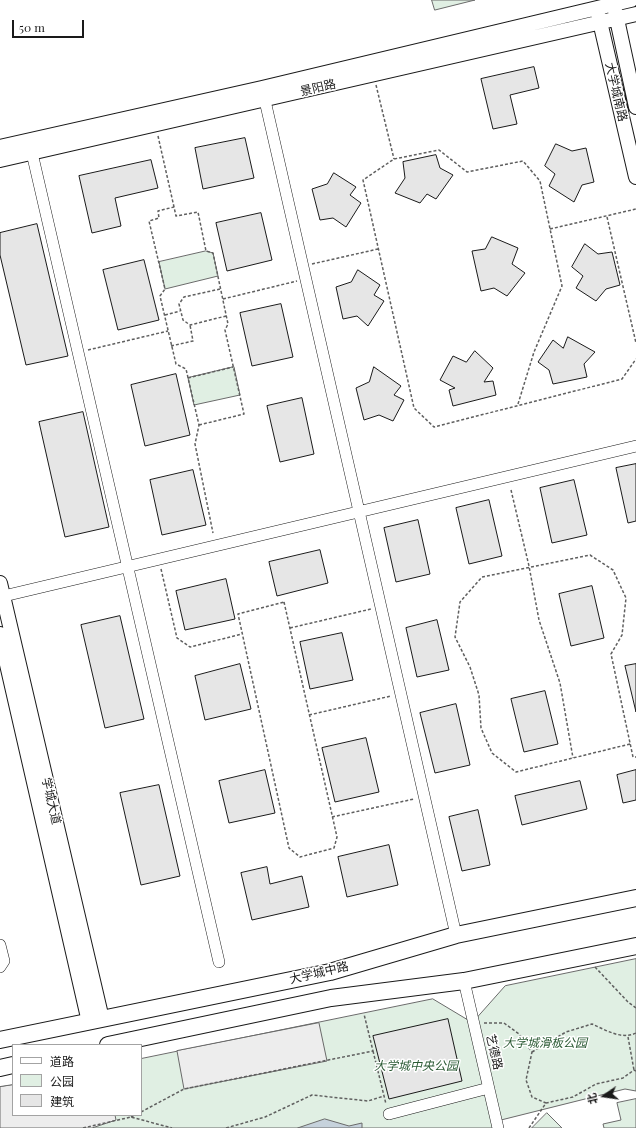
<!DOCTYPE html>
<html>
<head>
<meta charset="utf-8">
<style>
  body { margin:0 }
  #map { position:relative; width:636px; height:1128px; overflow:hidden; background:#fff; font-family:"Playfair Display","Noto Sans SC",serif }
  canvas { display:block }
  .legend { position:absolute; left:12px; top:1044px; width:130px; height:72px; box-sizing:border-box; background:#fff; border:1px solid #a3a3a3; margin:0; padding:5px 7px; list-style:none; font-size:12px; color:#1a1a1a }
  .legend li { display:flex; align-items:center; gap:8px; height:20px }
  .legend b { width:20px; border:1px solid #a3a3a3 }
  .north { position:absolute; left:584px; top:1076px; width:40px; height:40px; -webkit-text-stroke:3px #fff; paint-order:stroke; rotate:257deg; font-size:11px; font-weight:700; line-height:16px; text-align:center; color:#1a1a1a }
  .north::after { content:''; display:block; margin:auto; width:14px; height:18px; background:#1a1a1a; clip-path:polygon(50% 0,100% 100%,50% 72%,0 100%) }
  .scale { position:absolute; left:12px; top:20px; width:72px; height:18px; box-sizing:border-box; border:2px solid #1a1a1a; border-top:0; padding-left:5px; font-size:12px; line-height:14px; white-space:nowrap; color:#1a1a1a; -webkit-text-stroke:3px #fff; paint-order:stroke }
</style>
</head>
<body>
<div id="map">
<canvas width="636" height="1128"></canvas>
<ul class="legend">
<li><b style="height:5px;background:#fff"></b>道路</li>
<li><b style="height:11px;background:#e0efe3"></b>公园</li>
<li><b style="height:11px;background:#e6e6e6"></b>建筑</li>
</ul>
<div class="north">北</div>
<div class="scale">50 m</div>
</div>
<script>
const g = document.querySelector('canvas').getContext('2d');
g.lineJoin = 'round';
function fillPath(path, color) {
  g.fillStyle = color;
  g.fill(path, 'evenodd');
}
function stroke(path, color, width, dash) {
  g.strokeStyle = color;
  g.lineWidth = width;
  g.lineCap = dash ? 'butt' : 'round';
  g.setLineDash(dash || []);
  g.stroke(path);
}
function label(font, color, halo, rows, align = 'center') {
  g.font = font + ' "Playfair Display","Noto Sans SC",serif';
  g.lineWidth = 3;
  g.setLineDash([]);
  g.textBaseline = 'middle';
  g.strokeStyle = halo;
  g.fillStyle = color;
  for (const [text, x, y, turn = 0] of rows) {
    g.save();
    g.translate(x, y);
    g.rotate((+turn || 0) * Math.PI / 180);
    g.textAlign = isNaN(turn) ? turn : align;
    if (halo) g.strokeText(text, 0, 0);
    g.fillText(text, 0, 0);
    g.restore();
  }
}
const green = new Path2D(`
  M432,0H475L435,10Z
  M206,251L213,253L218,276L165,289L159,262Z
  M234,367L240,395L194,405L188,378Z
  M636,959V1091L625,1089L497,1121L473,1022L505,986Z
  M433,999L468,1020L494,1128H0V1087L13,1085V1115H141V1059Z
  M636,1099V1128H604L603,1124L621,1120L617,1103Z
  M547,1113L562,1128H532Z`);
fillPath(green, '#e0efe3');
stroke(green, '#6a6a6a', 1);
const parking = new Path2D(`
  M319,1023L327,1061L184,1089L177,1051Z
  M13,1085V1115H115L116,1120L92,1128H0V1087Z`);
fillPath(parking, '#ededed');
stroke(parking, '#6a6a6a', 1);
const water = new Path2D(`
  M325,1119L349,1126L362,1123V1128H298Z`);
fillPath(water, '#c6d2dc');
stroke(water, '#6a6a6a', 1);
const building = new Path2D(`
  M534,67L539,88L510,95L517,124L493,129L481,79Z
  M245,138L254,178L203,189L195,148Z
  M556,144L572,151L586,148L594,182L582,185L574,202L549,186L555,174L545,166Z
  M436,155L440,168L453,175L436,199L427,194L420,203L395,193L405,178L403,162Z
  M151,160L158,188L115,198L121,226L92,233L79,176Z
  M334,173L356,187L350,195L361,203L346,227L333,218L320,220L312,189L327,184Z
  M261,213L272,260L227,271L216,223Z
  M37,224L68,356L26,365L0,255V233Z
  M492,237L518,248L512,264L525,273L507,296L494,288L481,291L472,251L485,249Z
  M585,244L598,254L612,252L620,285L606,289L596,301L576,288L583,276L572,267Z
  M144,260L159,320L118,330L103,270Z
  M358,270L380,285L374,295L384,301L368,326L357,316L343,319L336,287L351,282Z
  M281,304L293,357L252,366L240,313Z
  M568,337L595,352L584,364L587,377L553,384L549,370L538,362L553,340L563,348Z
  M475,351L493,368L484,382L493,381L496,395L453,406L449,390L455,388L440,380L453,356L466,362Z
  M374,367L401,386L394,395L404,400L393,421L379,415L364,420L356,388L369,382Z
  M176,374L190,435L145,446L131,385Z
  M302,398L314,454L280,462L267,406Z
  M83,412L109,527L65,537L39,422Z
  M636,464V521L628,523L616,468Z
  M193,470L206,525L162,535L150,480Z
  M574,480L587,535L552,543L540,488Z
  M489,500L502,556L469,564L456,508Z
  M418,520L430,574L396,582L384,528Z
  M320,550L328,583L277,596L269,562Z
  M226,579L235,619L185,630L176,591Z
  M592,586L604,638L571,646L559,594Z
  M120,616L144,719L105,728L81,625Z
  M437,620L449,670L417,677L406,628Z
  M342,633L353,680L310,689L300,642Z
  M240,664L251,709L205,720L195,676Z
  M636,664V712L625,666Z
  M545,691L558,744L524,752L511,699Z
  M456,704L470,765L435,773L420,713Z
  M366,738L379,792L335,802L322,748Z
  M265,770L275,813L229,823L219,781Z
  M636,770V800L623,803L617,775Z
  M580,781L587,809L522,825L515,796Z
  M159,785L180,876L141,885L120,793Z
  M478,810L490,865L462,871L449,817Z
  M389,845L398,885L347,897L338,857Z
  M267,867L270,884L302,876L309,907L252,920L241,873Z
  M448,1019L462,1081L389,1099L373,1036Z`);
fillPath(building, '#e6e6e6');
stroke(building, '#1a1a1a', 1);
const minor = new Path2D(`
  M263,92L456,935
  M32,153L219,962
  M0,597L636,446
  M0,945L4,961L0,967
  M464,981L498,1128
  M389,1114L485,1089`);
const major = new Path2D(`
  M615,10L636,107
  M598,13L636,177
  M0,147L262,88L631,0
  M0,160L636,14
  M0,583L102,1019
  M0,634L89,1022`);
const highway = new Path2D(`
  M0,1040L330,972L456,935L636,898
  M108,1045L331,998L464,981L636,946
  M0,1068L13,1065`);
stroke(minor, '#1a1a1a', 12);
stroke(major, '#1a1a1a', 16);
stroke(highway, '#1a1a1a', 18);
stroke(new Path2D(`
  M376,85L394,159
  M158,136L174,207
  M607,217L636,343
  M550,229L636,209
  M312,264L378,249
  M220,289L184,297L179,304L183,320L190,325L226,316
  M223,299L297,281
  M165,315L180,311
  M171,346L193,341L190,325
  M88,350L168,331
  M188,378L233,367
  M518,404L534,352L562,286L540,181L523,161L467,172L439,150L394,159L363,180L414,408L434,427L622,379L636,359
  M199,425L244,414L225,330L228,324L213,253L206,251L198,212L176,216L174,207L158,211L159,218L149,221L165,289L160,296L176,364L186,369L199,425L195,444L213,533
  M511,490L529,566L539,620L560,683L573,758
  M161,569L177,638L190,647L242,634
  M284,602L337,837L334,848L300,857L289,848L238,614Z
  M290,628L371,609
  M309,715L391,696
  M630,744L516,772L492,753L481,728L479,695L470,667L455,637L460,602L482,577L590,555L613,570L626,598L622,635L611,654L633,757H636
  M332,817L414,799
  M595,967L628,1002L636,1008
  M484,1023H504L519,1034L532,1052L526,1080L532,1097L546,1103
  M628,1037L634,1070
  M373,1051L386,1104
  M532,1052L566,1032L592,1024C606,1030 621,1040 636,1033
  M141,1112L184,1089L373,1051L364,1014
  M131,1117L135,1115
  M83,1128L131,1117L172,1128
  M226,1128L265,1117L312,1095L368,1101L384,1096
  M529,1128L546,1103L573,1097L596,1084L623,1078L634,1070L636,1071`), '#5f5f5f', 1.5, [3, 2]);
stroke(minor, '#fff', 11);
stroke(major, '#fff', 14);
stroke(highway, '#fff', 16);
label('12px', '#1a1a1a', '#fff', [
  ["景阳路",318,88,-13],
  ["大学城南路",616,92,77],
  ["学城大道",51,801,77],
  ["大学城中路",319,973,-13],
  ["艺德路",494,1052,77]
]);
label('italic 12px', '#2b5a34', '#fff', [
  ["大学城滑板公园",545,1043],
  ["大学城中央公园",416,1066]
]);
</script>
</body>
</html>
